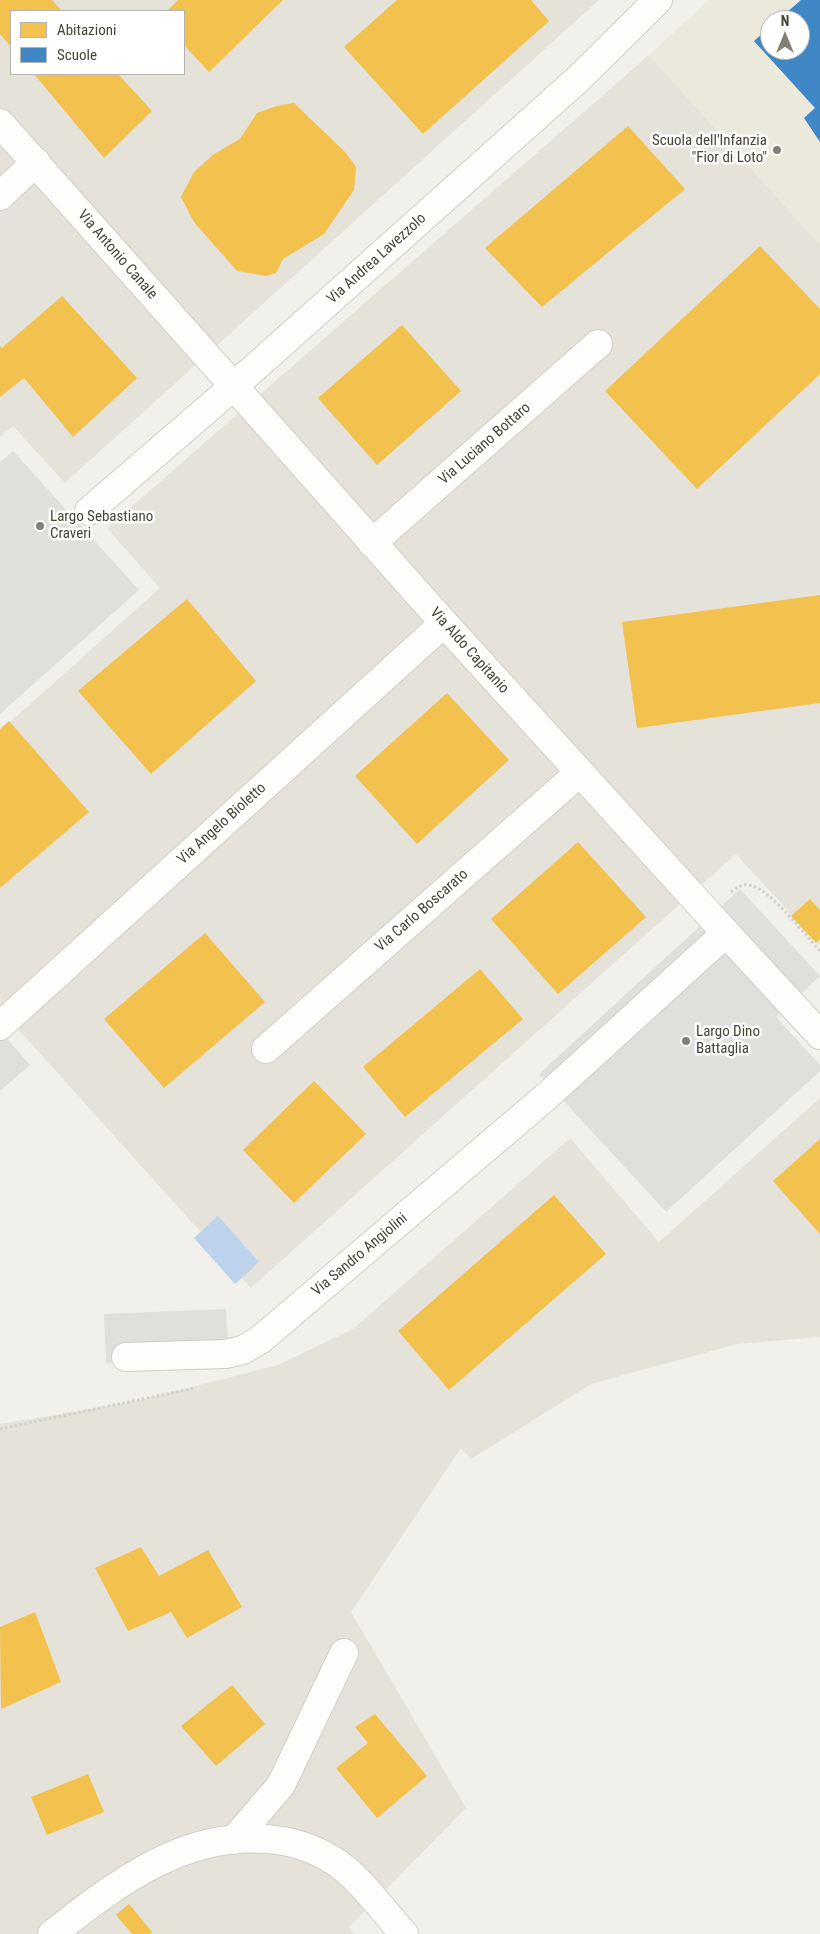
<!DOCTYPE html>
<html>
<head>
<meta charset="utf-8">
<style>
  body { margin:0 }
  #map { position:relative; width:820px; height:1934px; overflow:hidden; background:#f1f0eb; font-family:"Roboto Condensed",sans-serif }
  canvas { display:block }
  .legend { position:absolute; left:10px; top:10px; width:175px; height:65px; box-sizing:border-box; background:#fff; border:1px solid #b5b4af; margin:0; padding:6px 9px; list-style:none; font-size:15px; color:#474337 }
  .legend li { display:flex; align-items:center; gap:10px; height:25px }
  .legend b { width:25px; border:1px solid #b5b4af }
  .north { position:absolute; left:760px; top:10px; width:50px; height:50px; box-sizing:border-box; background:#fff; border:1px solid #b5b4af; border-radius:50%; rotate:0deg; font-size:14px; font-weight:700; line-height:20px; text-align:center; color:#474337 }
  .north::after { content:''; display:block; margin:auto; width:18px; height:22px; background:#828076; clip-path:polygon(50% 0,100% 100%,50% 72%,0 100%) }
</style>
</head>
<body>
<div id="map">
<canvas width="820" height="1934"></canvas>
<ul class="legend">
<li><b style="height:14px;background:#f2c14e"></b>Abitazioni</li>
<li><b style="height:14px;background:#3f88c5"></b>Scuole</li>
</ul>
<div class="north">N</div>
</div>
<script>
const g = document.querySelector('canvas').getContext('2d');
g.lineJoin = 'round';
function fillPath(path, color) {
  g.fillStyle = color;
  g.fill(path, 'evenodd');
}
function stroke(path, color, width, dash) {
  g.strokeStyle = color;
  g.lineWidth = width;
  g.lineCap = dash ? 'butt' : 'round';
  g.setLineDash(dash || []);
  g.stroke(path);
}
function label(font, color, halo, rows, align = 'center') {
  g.font = font + ' "Roboto Condensed",sans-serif';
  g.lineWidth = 5;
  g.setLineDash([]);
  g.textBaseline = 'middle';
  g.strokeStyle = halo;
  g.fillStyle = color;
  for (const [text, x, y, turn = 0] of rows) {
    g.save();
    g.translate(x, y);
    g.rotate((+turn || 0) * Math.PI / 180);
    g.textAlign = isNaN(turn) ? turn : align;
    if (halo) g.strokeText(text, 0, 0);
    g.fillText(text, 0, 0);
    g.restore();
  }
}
fillPath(new Path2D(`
  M0,0H599L65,483L13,426L0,437ZM11,11H184V74H11Z
  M649,55L820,245V946L736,854L251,1288L0,1009V731L160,588L107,528Z
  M820,1098V1337L737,1344L591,1384L471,1459L461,1448L351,1612L466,1808L349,1927L354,1934H0V1424L137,1401L278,1365L353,1329L570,1138L659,1242Z`), '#e5e3d9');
fillPath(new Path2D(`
  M709,0H820V245L649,55ZM770,20H800V50H770Z`), '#ebe9db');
fillPath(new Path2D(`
  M13,451L139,590L0,714V462Z
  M740,889L820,976L776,1017L820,1065V1071L666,1212L539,1074Z
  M0,1031L30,1065L0,1091Z
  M226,1309L229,1357L106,1363L104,1314Z`), '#e0dfdb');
fillPath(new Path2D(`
  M218,1216L259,1262L235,1284L194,1238Z`), '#bdd3ed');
fillPath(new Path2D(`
  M0,0H52L62,11H11V47L0,34Z
  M178,0H283L209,72L184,45V11H167Z
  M397,0H531L549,21L423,134L344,47Z
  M34,74H118L152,111L104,158Z
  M294,103L345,152L356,167L354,190L324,234L283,259L276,273L267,276L237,271L194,222L181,197L194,172L214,154L240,139L257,113L277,106Z
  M628,126L685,189L542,307L485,248Z
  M760,246L820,309V374L697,489L605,391Z
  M62,296L137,378L73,437L24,378L0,397V346L2,348Z
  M402,325L461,391L377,465L318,398Z
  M820,595V703L637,728L622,622Z
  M187,599L256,681L151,774L78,691Z
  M447,693L509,760L417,844L355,776Z
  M9,721L89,812L0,888V729Z
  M578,842L646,917L558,994L491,919Z
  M810,899L820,910V939L816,943L791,916Z
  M205,933L265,1002L164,1088L104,1019Z
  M480,969L523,1019L405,1117L363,1067Z
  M314,1081L366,1134L294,1203L243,1150Z
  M820,1139V1234L773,1181Z
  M554,1195L606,1254L449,1390L398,1331Z
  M141,1547L159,1576L208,1550L242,1607L187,1638L171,1612L128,1631L95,1568Z
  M35,1612L61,1682L1,1709L0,1627Z
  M232,1685L265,1724L216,1766L181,1726Z
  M375,1714L427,1776L377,1818L336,1768L368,1743L355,1727Z
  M88,1774L104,1812L47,1835L31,1797Z
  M129,1904L152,1932L150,1934H132L116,1915Z`), '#f2c14e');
fillPath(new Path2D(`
  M801,0H820V142L804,118L815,108L754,41L770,27V50H800V20H778Z`), '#3f88c5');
const minor = new Path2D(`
  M0,123L444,623L726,933
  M0,196L36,162
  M89,511L233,387L577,80L658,0
  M372,543L598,344
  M0,1026L444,623
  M266,1049L579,773
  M126,1357L225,1354L243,1350L261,1339L547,1096L726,933L820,1035
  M234,1840L281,1785L344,1653
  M52,1934C117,1883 188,1828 276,1840C300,1843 326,1853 345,1869C367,1887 385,1913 404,1934`);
stroke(minor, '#cfcec8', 30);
stroke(new Path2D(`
  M731,892C737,888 741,884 749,885C769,887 805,935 820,951
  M0,1429L195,1388`), '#d1d0cb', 3, [2.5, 2.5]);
stroke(minor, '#fdfdfc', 28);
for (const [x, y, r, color] of [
  [777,150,5,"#828076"],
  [40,526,5,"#828076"],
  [686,1041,5,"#828076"]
]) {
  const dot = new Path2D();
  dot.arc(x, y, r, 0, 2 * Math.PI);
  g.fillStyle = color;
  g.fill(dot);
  stroke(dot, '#fff', 2);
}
label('15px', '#474337', '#fff', [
  ["Scuola dell'Infanzia",767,141,"right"],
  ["\"Fior di Loto\"",767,158,"right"],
  ["Largo Sebastiano",50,517],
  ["Craveri",50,534],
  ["Largo Dino",696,1032],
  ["Battaglia",696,1049]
], 'left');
label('15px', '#474337', '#fff', [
  ["Via Antonio Canale",117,255,49],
  ["Via Andrea Lavezzolo",377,259,-42],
  ["Via Luciano Bottaro",485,444,-41],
  ["Via Aldo Capitanio",469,651,48],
  ["Via Angelo Bioletto",222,824,-42],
  ["Via Carlo Boscarato",422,911,-41],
  ["Via Sandro Angiolini",360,1255,-40]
]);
</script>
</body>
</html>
